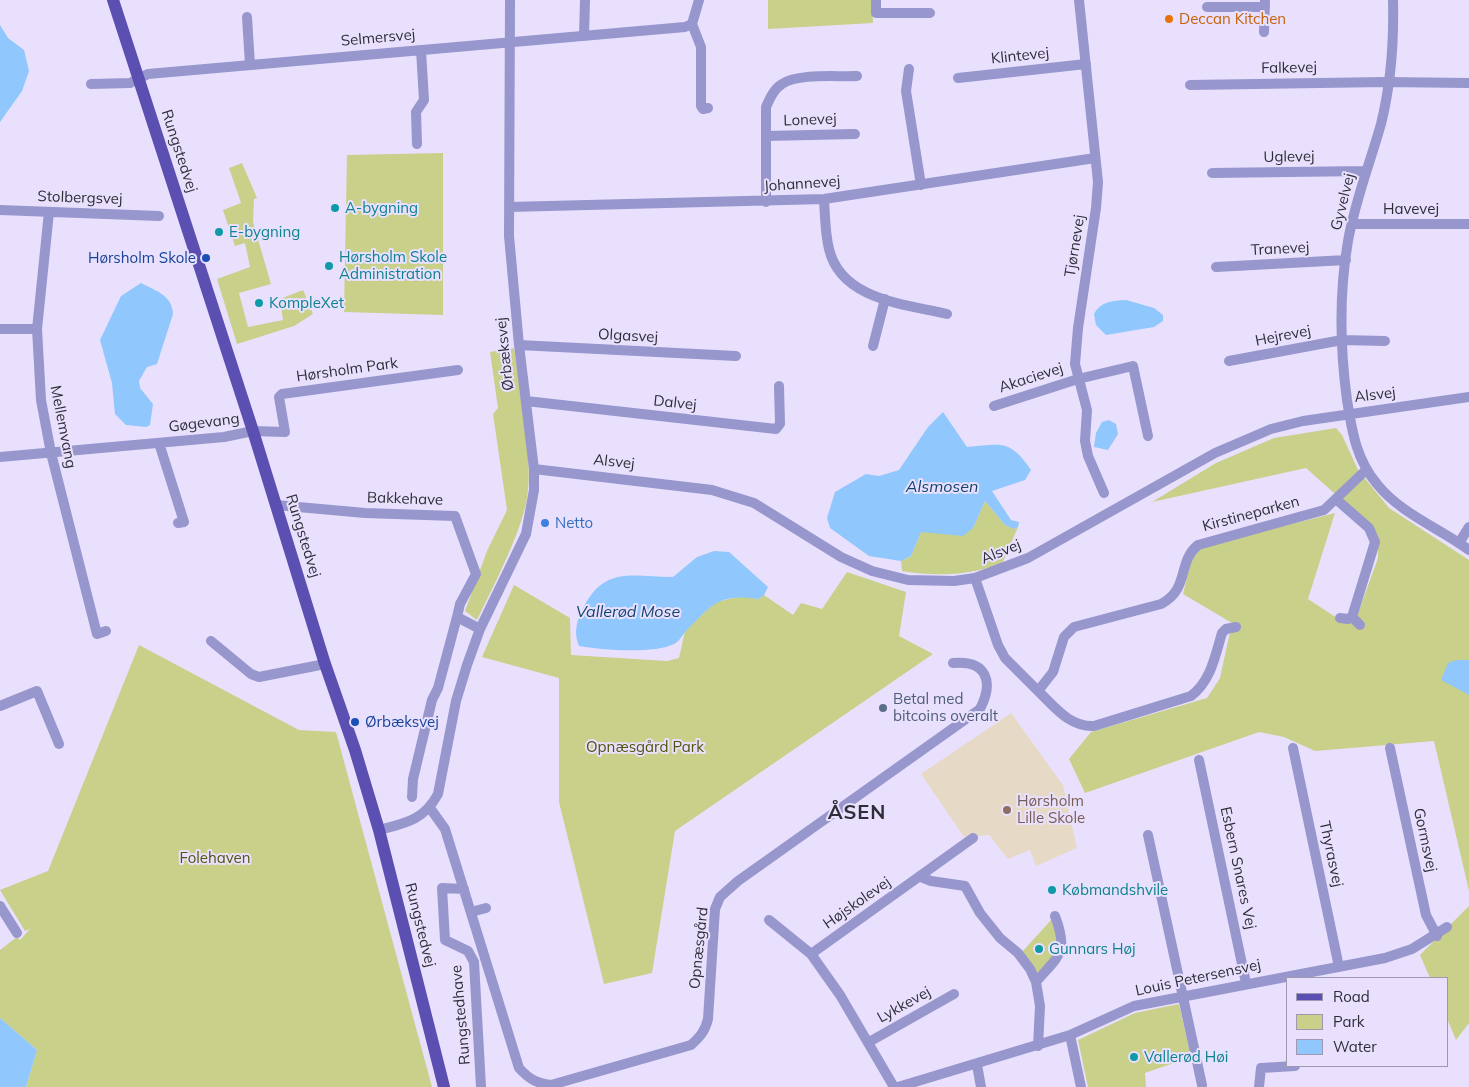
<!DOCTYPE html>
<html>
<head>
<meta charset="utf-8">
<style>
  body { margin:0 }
  #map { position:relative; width:1469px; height:1087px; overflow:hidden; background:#e9e0fe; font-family:Mulish,sans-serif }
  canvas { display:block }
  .legend { position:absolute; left:1286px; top:977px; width:162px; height:90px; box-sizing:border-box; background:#e9e0fe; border:1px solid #9f98af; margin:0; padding:6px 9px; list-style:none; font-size:15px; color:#302d38 }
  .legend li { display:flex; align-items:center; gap:10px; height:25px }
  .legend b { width:25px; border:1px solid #9f98af }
</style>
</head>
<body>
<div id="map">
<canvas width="1469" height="1087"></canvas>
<ul class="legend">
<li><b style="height:6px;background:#5b50b2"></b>Road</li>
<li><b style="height:14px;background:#c8d08a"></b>Park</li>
<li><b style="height:14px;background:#90c7fc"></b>Water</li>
</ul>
</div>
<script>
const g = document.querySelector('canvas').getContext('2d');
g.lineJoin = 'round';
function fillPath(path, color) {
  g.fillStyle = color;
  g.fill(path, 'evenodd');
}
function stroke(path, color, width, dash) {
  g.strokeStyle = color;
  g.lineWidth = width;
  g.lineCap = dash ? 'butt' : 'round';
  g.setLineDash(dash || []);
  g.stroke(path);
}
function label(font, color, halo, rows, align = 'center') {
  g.font = font + ' Mulish,sans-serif';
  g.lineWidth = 4;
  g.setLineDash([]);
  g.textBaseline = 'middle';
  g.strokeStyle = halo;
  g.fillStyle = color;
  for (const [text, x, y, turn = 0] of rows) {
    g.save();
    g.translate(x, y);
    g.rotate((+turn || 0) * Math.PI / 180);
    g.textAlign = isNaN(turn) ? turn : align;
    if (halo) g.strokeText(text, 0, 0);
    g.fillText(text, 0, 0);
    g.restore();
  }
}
fillPath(new Path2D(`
  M1011,713L1063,785L1077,848L1036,866L1030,850L1008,859L989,835L964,837L921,774Z`), '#e6dac6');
fillPath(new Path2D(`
  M768,0H872L873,23L768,29Z
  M443,153V315L344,312L347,155Z
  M242,163L257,198L254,199L253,222L271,284L239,293L248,327L283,320L280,299L303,290L313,314L294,326L237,344L217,279L250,267L245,243L235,246L223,210L241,203L229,168Z
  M514,348C520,388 535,465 526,504C516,544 495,582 477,620L465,611L487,551L507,510L493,414L498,408L490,352Z
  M1336,428L1342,435L1358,470L1389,508L1469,560V891L1434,741L1315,751L1284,737L1259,732L1085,793L1069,759L1091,732L1207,698L1220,678L1232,623L1183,594L1191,561L1202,547L1335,513L1308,599L1340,620L1357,616L1378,558V545L1371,526L1306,468L1152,502L1216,463L1274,438Z
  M985,501L1005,525L1014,529L1018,527L1002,564C968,575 938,577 902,571L901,561L911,556L921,532L973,528Z
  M847,572L906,592L899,636L933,654L675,831L652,973L604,984L559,802V678L482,657L514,585L570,618L571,655L667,661L679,658L685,631L715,602L743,596L759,599L764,595L793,615L801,603L822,609Z
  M139,645L299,730L336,732L432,1087H26L37,1050L0,1018V950L17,937L20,940L30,929L25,931L0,890L48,871Z
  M1469,906V1023L1456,1040L1448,1021V978H1430L1420,955Z
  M1051,920C1065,951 1056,950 1038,976L1022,952Z
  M1179,1004L1191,1057L1145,1073L1146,1087H1088L1078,1040L1135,1013Z`), '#c8d08a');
fillPath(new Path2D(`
  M0,25L8,38L24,50L29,71L22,91L0,122Z
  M141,283C156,291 172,295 173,314L157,364L147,367L139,381L140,388L153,404L150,425L146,427L126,425L115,414L112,383L100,340L121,296Z
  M1126,300L1154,308L1163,315V321L1154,327L1106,335L1096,325L1094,314C1101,301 1113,301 1126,300Z
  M943,412L967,447C1002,444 1010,439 1031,470L1025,480L992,491L1011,520L1019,522L1018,527L1014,529L1005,525L985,501L973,528L963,536L921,532L911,556L901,561L869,556L830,528L827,518L835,492L866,474L879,476L899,470L928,427Z
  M1109,420L1116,424L1118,434L1108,450L1094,447L1096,433L1102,422Z
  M714,551L729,552L768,587L764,595L759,599C720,593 712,604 687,630C683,634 679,642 674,644C655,654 600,650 579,646C574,635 576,623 581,612C603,566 628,576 673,577L697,557Z
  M1456,660H1469V695L1441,680L1448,663Z
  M0,1018L37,1050L26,1087H0Z`), '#90c7fc');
stroke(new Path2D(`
  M876,0V13H930
  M1079,0L1098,182L1096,208L1078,328L1075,364L1087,410L1085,441L1088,456L1104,493
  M1393,0C1394,42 1391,84 1381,124C1370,163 1355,201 1348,241C1339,293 1340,348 1347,400C1352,431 1356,459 1377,484C1400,513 1439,528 1469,550
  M1207,7H1265
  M247,17L250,65
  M692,24L701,47V106L703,109L708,108
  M692,24L699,0
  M1264,32L1265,1
  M584,36L585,0
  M909,69L906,91L921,185
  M958,78L1086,64
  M91,84L130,83L148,74L685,27L692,24
  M1190,85L1384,82L1469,83
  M766,136L855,134
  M417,144L416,112L424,100L421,50
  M1212,173L1366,171
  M824,199C825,216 825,233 829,249C841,300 905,304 947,314
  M766,202V107C770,98 774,89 782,84C798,73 837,77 857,76
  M509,207L824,199L1095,158
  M0,210L159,216
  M49,212L37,329L41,400L51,453L97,634L106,631
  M1352,224H1469
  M1216,267L1346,260
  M0,329H37
  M519,345L736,356
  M873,346L885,299
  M1229,361L1342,340L1385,341
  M526,401L776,429L780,424L779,386
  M994,406L1078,379L1133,366L1148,436
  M159,443L184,522L178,523
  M0,457L224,437L253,431L285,432L279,397L282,394L458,370
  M534,469L712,490L754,503L841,557L872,571L908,580L954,581L975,578L1028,558L1215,453L1271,429L1303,421L1469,397
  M1337,500L1369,528L1375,542L1352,617L1348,619L1340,618
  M276,505L365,513L455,516L476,574L460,604L457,617
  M1459,543L1469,527
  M975,578L998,645L1005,658L1038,691
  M1352,617L1360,625
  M1236,627L1226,629L1222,633C1215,656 1211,681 1191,696L1094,726C1069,727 1055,707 1038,691L1053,672L1064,637L1074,627L1161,604C1190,589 1177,562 1198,545L1324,510L1366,470
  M211,641L251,674L259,677L325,664
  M0,706L37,691L59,744
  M1293,748L1339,967
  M1390,748L1426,915L1437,936
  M1199,760L1246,983
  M412,797L413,779L432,700L438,688L457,617L480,629
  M430,808L445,829L519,1068C529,1079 536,1083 551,1085L691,1045C700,1037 705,1031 708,1019L715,909L720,897L738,881L980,709C994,682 987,660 953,663
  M379,830C406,823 424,820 438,794L456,701L467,665L480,629L526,534L534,490V469L519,345L509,236L510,0
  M1148,835L1202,1085
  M921,877L931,881L965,886L980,913L1000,938L1018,953L1030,969L1036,982L1040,1006L1038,1046
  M464,889L442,888L445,940L468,951L474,962L481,1087
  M0,906L17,933
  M471,912L486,908
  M769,920L811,954L840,995L894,1087
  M811,954L973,838
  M1036,982C1059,955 1069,953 1055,916
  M1070,1035L1081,1087
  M869,1042L954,994
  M977,1065L981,1087
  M898,1087L1070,1035L1134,1006L1385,958L1412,949L1447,927
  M1259,1087L1261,1068L1295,1066`), '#9797cd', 10);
stroke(new Path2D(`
  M113,0L253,431L325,664L355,750L379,830L444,1087`), '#5b50b2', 12);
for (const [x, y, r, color] of [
  [1169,19,5,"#e8710a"],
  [335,208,5,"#0f9aa8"],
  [219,232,5,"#0f9aa8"],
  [206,258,5,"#1a4fb4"],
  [329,266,5,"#0f9aa8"],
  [259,303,5,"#0f9aa8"],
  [545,523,5,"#3f7fe0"],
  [883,708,5,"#5c6f8a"],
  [355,722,5,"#1a4fb4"],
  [1007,810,5,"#8d6e63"],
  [1052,890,5,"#0f9aa8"],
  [1039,949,5,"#0f9aa8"],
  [1134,1057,5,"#0f9aa8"]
]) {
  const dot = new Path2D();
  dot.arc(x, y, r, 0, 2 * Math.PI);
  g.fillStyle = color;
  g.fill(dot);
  stroke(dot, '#e9e0fe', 2);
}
label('15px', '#c56008', '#e9e0fe', [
  ["Deccan Kitchen",1179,19]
], 'left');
label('15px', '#302d38', '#e9e0fe', [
  ["Selmersvej",378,38,-5],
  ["Klintevej",1020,56,-6],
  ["Falkevej",1289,68,-1],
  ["Lonevej",810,120,-2],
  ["Rungstedvej",179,151,72],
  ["Uglevej",1289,157,-1],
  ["Johannevej",802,184,-4],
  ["Stolbergsvej",80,198,2],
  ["Gyvelvej",1343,202,-76],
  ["Havevej",1411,209],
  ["Tjørnevej",1075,246,-81],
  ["Tranevej",1280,249,-3],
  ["Olgasvej",628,336,3],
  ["Hejrevej",1283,336,-11],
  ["Ørbæksvej",505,354,-96],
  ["Hørsholm Park",347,370,-8],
  ["Akacievej",1031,378,-18],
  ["Alsvej",1375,395,-7],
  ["Dalvej",675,403,6],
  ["Gøgevang",204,423,-7],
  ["Mellemvang",63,427,79],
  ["Alsvej",614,462,6],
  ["Bakkehave",405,499,2],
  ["Kirstineparken",1251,514,-15],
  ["Rungstedvej",303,536,73],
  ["Alsvej",1001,552,-22],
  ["Gormsvej",1425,840,78],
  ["Thyrasvej",1331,854,78],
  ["Esbern Snares Vej",1238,868,78],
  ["Højskolevej",857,903,-35],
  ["Rungstedvej",420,925,76],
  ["Opnæsgård",699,948,-84],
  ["Louis Petersensvej",1198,978,-12],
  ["Lykkevej",904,1005,-29],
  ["Rungstedhave",461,1015,-95]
]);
label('15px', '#0d838f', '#e9e0fe', [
  ["A-bygning",345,208],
  ["E-bygning",229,232],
  ["Hørsholm Skole",339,257],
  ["Administration",339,274],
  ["KompleXet",269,303],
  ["Købmandshvile",1062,890],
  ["Gunnars Høj",1049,949],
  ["Vallerød Høi",1144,1057]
], 'left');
label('15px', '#164399', '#e9e0fe', [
  ["Hørsholm Skole",196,258],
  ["Ørbæksvej",365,722,"left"]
], 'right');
label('15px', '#366cbe', '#e9e0fe', [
  ["Netto",555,523]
], 'left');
label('15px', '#4e5e75', '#e9e0fe', [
  ["Betal med",893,699],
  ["bitcoins overalt",893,716]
], 'left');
label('15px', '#50540e', '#e9e0fe', [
  ["Opnæsgård Park",645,747],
  ["Folehaven",215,858]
]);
label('15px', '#785e54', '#e9e0fe', [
  ["Hørsholm",1017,801],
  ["Lille Skole",1017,818]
], 'left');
label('italic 16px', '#10446d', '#e9e0fe', [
  ["Alsmosen",942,487],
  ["Vallerød Mose",628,612]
]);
g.letterSpacing = '1px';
label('bold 20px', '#302d38', '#e9e0fe', [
  ["ÅSEN",857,813]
]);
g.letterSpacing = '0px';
</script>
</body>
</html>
